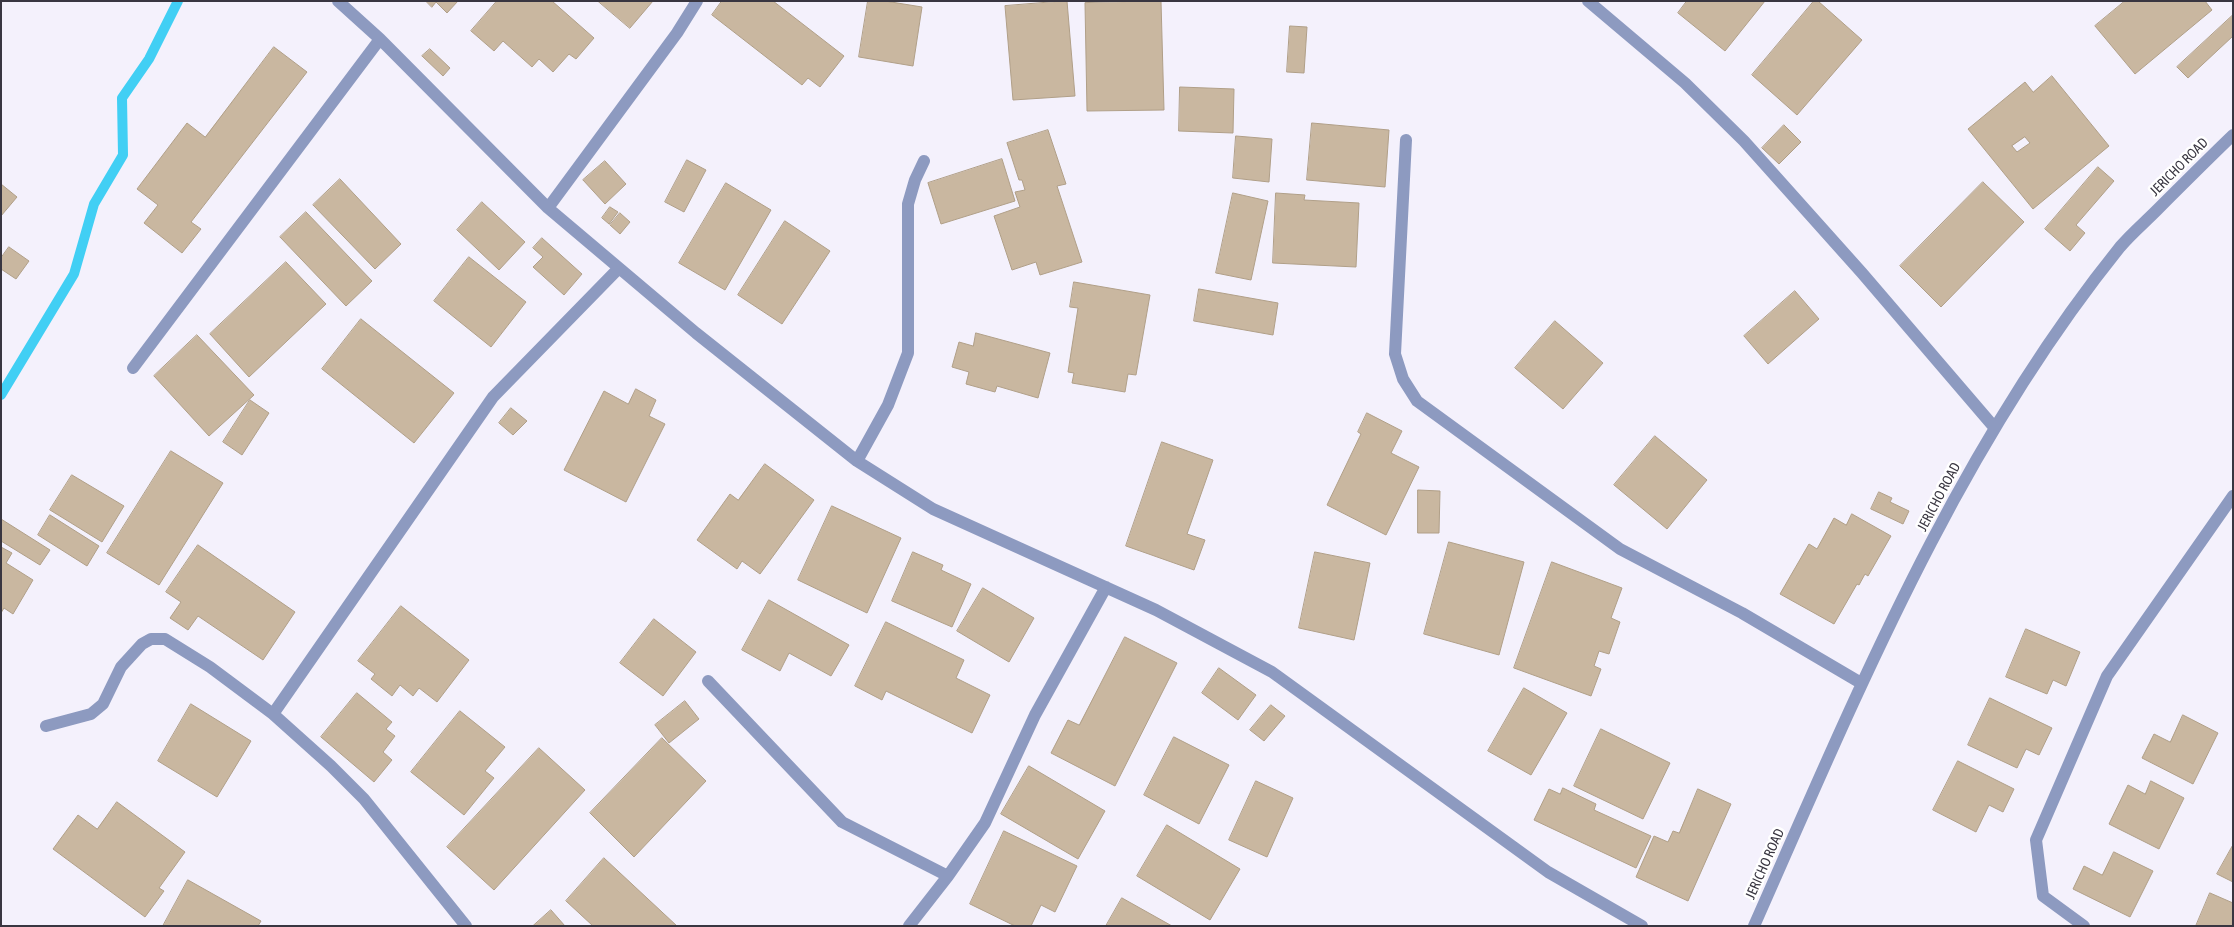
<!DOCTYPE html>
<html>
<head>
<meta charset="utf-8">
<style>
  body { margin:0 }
  #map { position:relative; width:2234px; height:927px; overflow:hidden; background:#f4f1fc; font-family:"Asap Condensed",sans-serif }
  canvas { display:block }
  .frame { position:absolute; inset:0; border:2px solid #393641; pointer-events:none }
</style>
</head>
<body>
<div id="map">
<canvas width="2234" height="927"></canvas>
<div class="frame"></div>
</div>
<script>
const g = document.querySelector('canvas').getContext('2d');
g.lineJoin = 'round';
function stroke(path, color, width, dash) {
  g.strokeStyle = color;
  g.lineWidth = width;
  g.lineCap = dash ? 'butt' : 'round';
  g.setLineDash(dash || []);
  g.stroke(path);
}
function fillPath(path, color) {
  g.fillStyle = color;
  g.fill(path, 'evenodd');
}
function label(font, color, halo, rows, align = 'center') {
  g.font = font + ' "Asap Condensed",sans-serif';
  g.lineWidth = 5;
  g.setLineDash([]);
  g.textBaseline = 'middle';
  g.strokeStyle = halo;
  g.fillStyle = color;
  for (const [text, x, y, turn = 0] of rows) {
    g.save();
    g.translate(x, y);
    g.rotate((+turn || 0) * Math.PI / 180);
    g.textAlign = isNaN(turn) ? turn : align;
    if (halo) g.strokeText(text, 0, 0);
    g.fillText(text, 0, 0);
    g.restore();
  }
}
stroke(new Path2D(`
  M1,395L74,274L94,204L123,155L122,98L149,59L178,1`), '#41cff4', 10);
const building = new Path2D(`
  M426,1H458L447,13L436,2L432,7Z
  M497,1H552L594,38L576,59L569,54L553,72L539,59L532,67L503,41L494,51L471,31Z
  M598,1H653L630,28Z
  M722,1H773L844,56L820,87L808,78L802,85L712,15Z
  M868,1H885L922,7L913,66L859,57Z
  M1067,1L1075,96L1013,100L1005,6Z
  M1161,1L1164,110L1087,111L1085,3Z
  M1687,1H1765L1725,51L1678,13Z
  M1814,1H1818L1862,40L1797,115L1752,75Z
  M2125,1H2205L2212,10L2135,74L2095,26Z
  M2233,15V36L2188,78L2177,67Z
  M1290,26L1307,27L1304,73L1287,72Z
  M274,47L307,72L191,222L201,229L182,253L144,223L158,205L137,189L187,123L205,137Z
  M430,49L450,68L443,76L422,56Z
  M2052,76L2109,146L2033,209L1968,129L2025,82L2033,92ZM2025,137L2030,143L2017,152L2012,146Z
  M1180,87L1234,89L1233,133L1179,131Z
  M1312,123L1389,130L1385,187L1307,180Z
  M1784,125L1801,142L1779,164L1762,148Z
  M1048,130L1066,184L1057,186L1082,262L1040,275L1036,262L1012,270L994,216L1020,207L1015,192L1025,190L1022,180H1019L1007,143Z
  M1236,136L1272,139L1269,182L1233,178Z
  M1002,159L1015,201L941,224L928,183Z
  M687,160L706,170L684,212L665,202Z
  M605,161L626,184L605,204L583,180Z
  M2098,167L2114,181L2076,225L2085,233L2070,251L2045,229Z
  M340,179L401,244L375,269L313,205Z
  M1983,182L2024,222L1941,307L1900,266Z
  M726,183L771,210L725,290L679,263Z
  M1,184L17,197L1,216Z
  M1233,193L1268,201L1251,280L1216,273Z
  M1276,193L1305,195L1304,200L1359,203L1356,267L1273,263Z
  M482,202L525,242L499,270L457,230Z
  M610,207L618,212L609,224L602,218Z
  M306,212L372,281L346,306L280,237Z
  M620,213L630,222L620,234L610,225Z
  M785,221L830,251L782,324L738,295Z
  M542,238L582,274L564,295L533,267L543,257L533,248Z
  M9,247L29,261L16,279L1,269V258Z
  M469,257L526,302L491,347L434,301Z
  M286,262L326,304L249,377L210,334Z
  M1074,282L1150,295L1136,375L1128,374L1125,392L1072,383L1074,373L1068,372L1078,308L1070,307Z
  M1199,289L1278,303L1273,335L1194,321Z
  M1795,291L1819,319L1768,364L1744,336Z
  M361,319L454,393L414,443L322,369Z
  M1555,321L1603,363L1563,409L1515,368Z
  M976,333L1050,353L1038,398L997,386L995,392L966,384L969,372L952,367L959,342L973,346Z
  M197,335L254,395L209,436L154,376Z
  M636,389L656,400L649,416L665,424L626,502L564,470L604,391L628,404Z
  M250,400L269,413L242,455L223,442Z
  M511,408L527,421L513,435L499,423Z
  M1367,413L1402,431L1391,453L1419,467L1386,535L1327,505L1361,434L1358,432Z
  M1655,436L1707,480L1667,529L1614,485Z
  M1162,442L1213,460L1187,534L1205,540L1194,570L1126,546Z
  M171,451L223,483L159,585L107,553Z
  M765,464L814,500L760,574L742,561L737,569L697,540L730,494L738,500Z
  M72,475L124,506L102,542L50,510Z
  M1418,490L1440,491L1439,533H1418Z
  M1879,492L1892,498L1890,502L1909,511L1903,524L1871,509Z
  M832,506L901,538L867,613L798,580Z
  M1852,514L1891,536L1868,576L1865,574L1859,585L1857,584L1834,624L1780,594L1809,544L1817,549L1834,518L1846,525Z
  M50,515L99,546L87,566L38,535Z
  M1,519L50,550L40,565L1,541Z
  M1449,542L1524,562L1499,655L1424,634Z
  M198,545L295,612L263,660L198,616L188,630L170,618L181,602L166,592Z
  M1,547L12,553L6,563L33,580L13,614L4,608L1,613Z
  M913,552L943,565L941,570L971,584L952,627L892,601Z
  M1315,552L1370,563L1354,640L1299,628Z
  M1552,562L1622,588L1611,618L1620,622L1609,654L1599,651L1594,666L1601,669L1591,696L1514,668Z
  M983,588L1034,618L1009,662L957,631Z
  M769,600L849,645L831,676L789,653L780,671L742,650Z
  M401,606L469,660L437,702L419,688L413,696L400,685L392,696L371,679L375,674L358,661Z
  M654,619L696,652L663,696L620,663Z
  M886,622L964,660L956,678L990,695L972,733L886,691L882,700L855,686Z
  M2026,629L2080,652L2066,686L2053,680L2047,694L2006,677Z
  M1125,637L1177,663L1115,786L1051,753L1068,720L1079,725Z
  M1219,668L1256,695L1238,720L1202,693Z
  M1524,688L1567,713L1531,775L1488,751Z
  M357,693L392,722L386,729L395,736L383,752L392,760L374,782L321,737Z
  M1990,698L2052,728L2039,755L2026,749L2017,768L1968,745Z
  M685,701L699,719L669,743L655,725Z
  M191,704L251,741L217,797L158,761Z
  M1271,705L1285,716L1264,741L1250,730Z
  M460,711L505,747L485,771L494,778L464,815L411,772Z
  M2183,715L2218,733L2193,784L2142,758L2154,734L2170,742Z
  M1601,729L1670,763L1643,819L1574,786Z
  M1174,737L1229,765L1199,824L1144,795Z
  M662,738L706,781L634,857L590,813Z
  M539,748L585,790L494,890L447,847Z
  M1958,761L2014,789L2003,812L1989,805L1976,832L1933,810Z
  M1029,766L1105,811L1078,859L1001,814Z
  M1256,781L1293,798L1267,857L1229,840Z
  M2151,781L2184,798L2159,849L2109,824L2128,785L2145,794Z
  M1563,788L1596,804L1594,810L1651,836L1636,868L1534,820L1549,789L1560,794Z
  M1698,789L1731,804L1688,901L1636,877L1654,836L1668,842L1673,831L1679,833Z
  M117,802L185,852L159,888L164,891L145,917L53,849L78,815L97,829Z
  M1167,825L1240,869L1210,920L1137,876Z
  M1004,831L1077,866L1055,912L1041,905L1031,926H1015L970,904Z
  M2233,845V882L2217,874Z
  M2114,852L2153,871L2130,917L2073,889L2084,866L2102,875Z
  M604,858L677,926H593L566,901Z
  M188,880L261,921L258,926H163Z
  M2210,893L2233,903V926H2196Z
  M1122,898L1172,926H1106Z
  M551,910L565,926H533Z`);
fillPath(building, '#c9b7a0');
stroke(building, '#b09f88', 1);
stroke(new Path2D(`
  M338,1L380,39L548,208L696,333L857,461L933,509L1156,610L1272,672L1548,872L1642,926
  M1588,1L1685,83L1744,141L1862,273L1994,427
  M1406,140L1395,354L1403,379L1417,401L1620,549L1742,613L1861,683
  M548,208L677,33L697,1
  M133,368L380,39
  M857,461L888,405L908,353V204L915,180L924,161
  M708,681L842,822L948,876
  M273,714L493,397L619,268
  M46,726L91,714L103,704L121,667L142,644L151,639H165L210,667L273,714L331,766L364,799L466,926
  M909,926L948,876L985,823L1035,715L1106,587
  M1754,926C1858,691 1957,449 2120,247C2131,234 2144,223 2156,211C2182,185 2207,160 2233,135
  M2084,926L2043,896L2036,840L2107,676L2233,496`), '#8d9ac0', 12);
label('14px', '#393641', '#fff', [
  ["JERICHO ROAD",2179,167,-45],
  ["JERICHO ROAD",1939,497,-62],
  ["JERICHO ROAD",1765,864,-66]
]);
</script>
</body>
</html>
